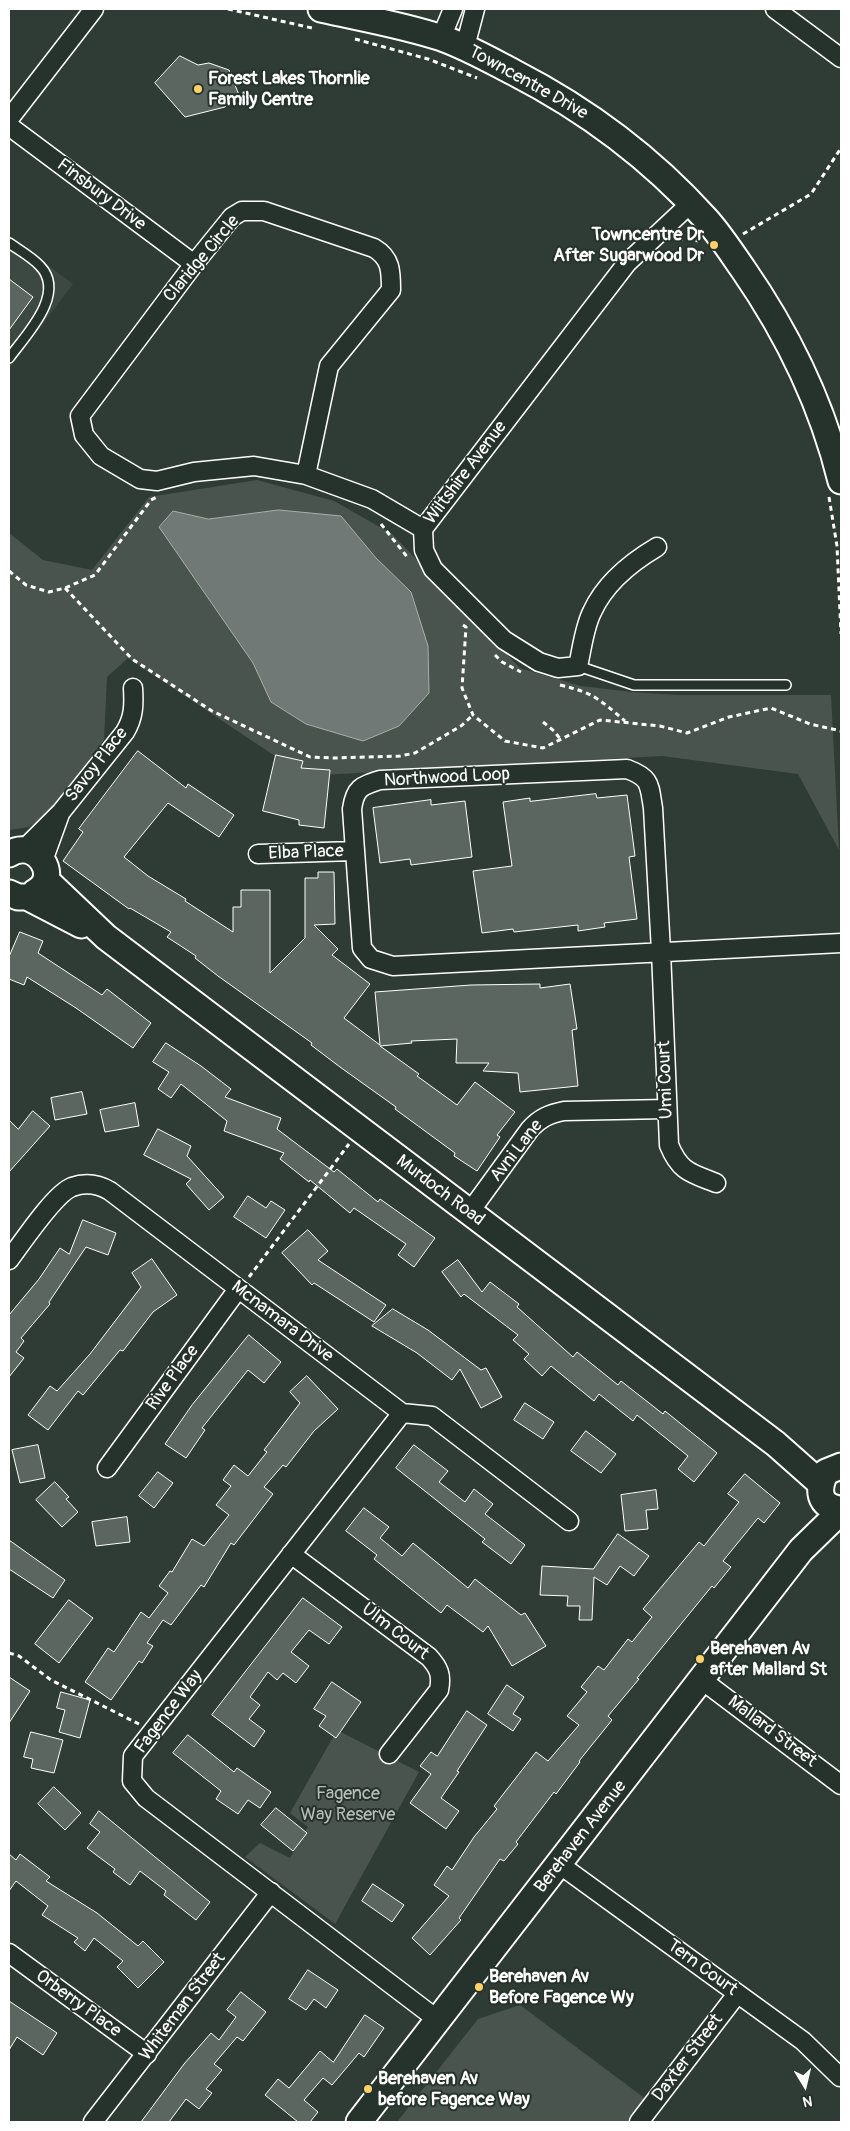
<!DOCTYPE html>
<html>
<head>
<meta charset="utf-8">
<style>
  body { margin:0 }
  #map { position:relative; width:850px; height:2131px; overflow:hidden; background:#2f3b35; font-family:Pangolin,sans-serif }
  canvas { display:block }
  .frame { position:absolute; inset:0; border:10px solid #fff; pointer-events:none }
  .north { position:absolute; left:780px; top:2061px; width:50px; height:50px; -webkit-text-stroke:4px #26332d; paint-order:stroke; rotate:171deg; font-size:14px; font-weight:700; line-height:20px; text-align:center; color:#fff }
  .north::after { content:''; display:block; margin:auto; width:18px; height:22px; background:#fff; clip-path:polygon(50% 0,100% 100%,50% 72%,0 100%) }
</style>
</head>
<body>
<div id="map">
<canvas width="850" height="2131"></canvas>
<div class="frame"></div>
<div class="north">N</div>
</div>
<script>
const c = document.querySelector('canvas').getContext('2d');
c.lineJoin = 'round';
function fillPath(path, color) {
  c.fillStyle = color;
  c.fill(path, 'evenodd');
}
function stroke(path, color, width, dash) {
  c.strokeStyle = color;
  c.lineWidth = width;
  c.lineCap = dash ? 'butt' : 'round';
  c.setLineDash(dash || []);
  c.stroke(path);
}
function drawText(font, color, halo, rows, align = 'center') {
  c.font = font + ' Pangolin,sans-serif';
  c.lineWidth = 4;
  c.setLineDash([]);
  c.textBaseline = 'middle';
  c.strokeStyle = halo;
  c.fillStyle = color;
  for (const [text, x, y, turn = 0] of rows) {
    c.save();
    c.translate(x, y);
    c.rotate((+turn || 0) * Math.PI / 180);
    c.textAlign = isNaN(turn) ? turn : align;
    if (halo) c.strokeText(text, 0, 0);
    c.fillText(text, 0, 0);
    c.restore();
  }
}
fillPath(new Path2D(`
  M9 236 73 284 9 369Z`), '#3c4842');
fillPath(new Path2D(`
  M257 480 334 501 392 534 520 668 581 686 632 692 677 695H831L839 850 798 774 662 756 305 776 128 658 107 677 104 740 49 812 29 827 9 830V533L43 560 92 570 149 497Z
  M337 1730 419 1772 335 1924 245 1857 260 1843 290 1858 308 1827 290 1813Z
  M520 2005 647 2100 630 2122H397L478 2019Z`), '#4a544f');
const water = new Path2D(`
  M279 510 341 516 376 558 411 592 428 646 429 693 399 726 363 741 306 724 271 702 253 663 159 527 173 511 208 519Z`);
fillPath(water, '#707975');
stroke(water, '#a9afac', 1);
const building = new Path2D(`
  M180 56 198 65 209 63 229 70 239 95 229 98 225 107 185 117 155 83Z
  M9 279 33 297 9 330Z
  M138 751 186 788 188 784 234 815 219 837 168 803 124 857 148 876 186 899 185 901 233 932V907H241V890H270V973L305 938V878H318V872H334L335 924 314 925 338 949 332 955 370 984 344 1018 380 1045 375 992 471 985 540 984V988L570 984 577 1029 572 1030 578 1086 520 1092 518 1073 483 1071 489 1063H456L457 1039 411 1041 412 1043 380 1046 419 1074 417 1076 457 1105 475 1082 515 1112 497 1135 500 1137 477 1171 454 1156 455 1153 395 1109 396 1107 340 1067 311 1045 312 1043 218 976 195 958 196 956 167 937 171 932 130 908 129 909 63 861 83 832 79 829Z
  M276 755 303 761 301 768 330 770 324 828 299 825V820L263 811Z
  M596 794 597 798 627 795 635 856 629 857 637 919 604 923 605 927 578 931V925L514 932 513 929 482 933 473 871 512 866 503 802 530 798V801Z
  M431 800V805L465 801 472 857 411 865 410 859 380 863 373 808Z
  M20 932 43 941 38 953 102 995 107 989 151 1023 133 1048 76 1008 27 977 24 985 9 979V957Z
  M166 1043 201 1066 231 1089 225 1097 281 1118 277 1129 334 1172 337 1169 378 1202 380 1199 435 1238 414 1267 398 1255 406 1244 354 1208 350 1213 310 1180 309 1182 280 1159 284 1153 224 1131 227 1121 181 1084 171 1098 158 1089 169 1072 153 1062Z
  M82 1092 87 1114 55 1120 51 1098Z
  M135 1103 139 1126 105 1132 100 1110Z
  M33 1111 50 1126 9 1172V1120L18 1129Z
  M158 1129 191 1146 187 1156 224 1197 209 1210 186 1184 191 1179 144 1155Z
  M248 1196 266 1208 271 1201 285 1210 266 1238 234 1217Z
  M83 1220 116 1233 108 1255 86 1247 49 1302 50 1304 21 1338 24 1341 16 1352 24 1358 9 1377V1315L39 1279 60 1248 69 1254Z
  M308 1230 328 1251 318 1260 386 1305 374 1322 314 1283 312 1285 282 1253Z
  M152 1259 177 1295 153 1312 123 1351 120 1350 83 1395 78 1391 48 1430 28 1415 50 1386 57 1391 90 1354 141 1287 132 1273Z
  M458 1260 482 1292 490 1282 519 1304 517 1307 573 1357 577 1352 618 1385 621 1381 663 1414 665 1411 717 1453 694 1482 678 1469 688 1456 637 1415 633 1421 599 1394 594 1401 551 1366 542 1376 524 1359 529 1354 513 1340 518 1335 464 1294 461 1297 442 1272Z
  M393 1309 428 1330 481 1370 486 1368 502 1397 481 1408 460 1369 452 1380 417 1353 372 1326Z
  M249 1335 281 1362 264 1383 248 1370 202 1428 205 1430 186 1458 165 1444 192 1405Z
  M307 1376 338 1409 314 1431 286 1467 283 1465 264 1487 273 1494 234 1545 231 1543 204 1587 201 1585 171 1625 163 1620 147 1643 153 1646 142 1663 139 1661 111 1700 85 1682 108 1648 114 1652 141 1612 149 1618 168 1593 159 1586 170 1571 172 1572 192 1539 204 1546 229 1515 216 1505 231 1486 223 1480 234 1465 248 1476 267 1452 264 1450 300 1403 290 1392Z
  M525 1403 554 1422 543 1439 514 1420Z
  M586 1431 616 1454 601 1473 571 1451Z
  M38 1445 45 1478 20 1483 12 1450Z
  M414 1445 448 1471 439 1482 465 1502 474 1489 493 1504 485 1514 525 1545 511 1564 482 1542 485 1539 396 1468Z
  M158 1472 173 1483 154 1508 139 1496Z
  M745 1474 780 1503 764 1523 758 1518 723 1561 731 1567 714 1588 712 1586 637 1678 639 1679 608 1716 612 1720 579 1761 580 1762 556 1794 554 1792 516 1842 518 1844 504 1861 500 1859 459 1918 461 1920 430 1955 412 1938 449 1896 434 1885 447 1866 452 1870 474 1837 497 1809 494 1806 536 1752 548 1761 579 1725 567 1716 587 1692 581 1687 598 1666 604 1670 628 1639 632 1642 652 1617 643 1609 699 1542 704 1546 739 1502 728 1494Z
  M55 1482 69 1497 66 1499 78 1512 62 1527 36 1500Z
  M656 1490 658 1509 646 1510 648 1529 625 1531 621 1495Z
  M364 1508 389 1527 380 1538 402 1556 413 1543 468 1588 475 1579 521 1615 525 1613 546 1646 512 1666 488 1626 483 1632 447 1605 441 1613 374 1559 377 1555 346 1531Z
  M127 1517 130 1542 96 1546 92 1522Z
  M618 1534 649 1556 634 1576 620 1566 607 1585 594 1577 592 1620H579L580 1606H567L568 1596 540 1595 542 1566 593 1569Z
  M9 1540 65 1580 53 1598 9 1569Z
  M303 1598 342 1627 329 1644 309 1630 291 1652 309 1666 296 1683 283 1673 277 1680 268 1672 250 1697 260 1705 249 1719 265 1731 254 1747 212 1715Z
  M69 1600 93 1618 59 1663 35 1644Z
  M9 1677 30 1691 9 1723Z
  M332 1682 361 1702 336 1738 319 1726 326 1716 314 1709Z
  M507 1685 524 1697 513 1714 521 1719 513 1731 488 1714Z
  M61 1692 90 1700 80 1738 59 1732 65 1710 57 1708Z
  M467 1711 487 1725 457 1771 459 1772 441 1798 459 1811 446 1829 410 1803 431 1774 420 1766 431 1752 437 1756Z
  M31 1732 63 1740 54 1773 31 1768 33 1759 24 1757Z
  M188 1735 234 1772 237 1768 271 1792 260 1808 248 1800 238 1814 216 1799 221 1791 173 1753Z
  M54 1787 81 1813 65 1830 38 1804Z
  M276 1808 307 1833 293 1851 261 1825Z
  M99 1811 210 1902 196 1920 164 1895 166 1891 140 1871 130 1885 113 1872 115 1869 87 1848 100 1832 90 1824Z
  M9 1854 16 1860 20 1854 50 1877 46 1881 97 1913 138 1946 143 1941 164 1962 138 1988 117 1967 123 1961 94 1938 85 1951 74 1942 78 1938 42 1915 48 1906 16 1881 9 1891Z
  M373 1884 404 1905 392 1922 362 1901Z
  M308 1970 338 1990 326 2008 314 1999 306 2010 289 1999Z
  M241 1992 266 2012 243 2041 237 2037 214 2064 222 2070 206 2089 212 2093 199 2109 186 2099 169 2122H141L184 2064 211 2033 219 2040 236 2017 227 2010Z
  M9 2001 57 2033 43 2055 17 2037 9 2050Z
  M365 2015 384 2028 364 2057 359 2053 332 2085 323 2078 304 2100 318 2112 310 2122H298L265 2095 278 2079 289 2088 320 2051 333 2062Z`);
fillPath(building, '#5b6661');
stroke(building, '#fff', 1);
const lane = new Path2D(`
  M9 243C19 250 32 257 40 266 67 294 25 336 9 358
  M578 666 634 685H786`);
const street = new Path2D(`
  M775 9 841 58
  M441 38 453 9
  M465 47 475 9
  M9 119 94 9
  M9 126 194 264
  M306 475 329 366 391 290C391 271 391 258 374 248L264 211H242L232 217 194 264 80 416 84 435 101 456 140 479 157 481 194 472 254 466 306 475 372 499 423 529
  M657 547C630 563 605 583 592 612 584 628 582 649 578 666L558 668 539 662 504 640 433 569 424 550 423 529 627 263 691 203
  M23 850 61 812 125 732C134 717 134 705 133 688
  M258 854 354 851
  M43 861 60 814
  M716 1183C691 1173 680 1172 669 1145L661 951 653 808C649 784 651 778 627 769L380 780C361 786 355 788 352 809L362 948 371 959 393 966 841 943
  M469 1213 530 1129C540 1118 549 1114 564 1111L667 1109
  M9 1260C22 1243 54 1194 72 1187 86 1182 98 1184 110 1191L402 1413 432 1416 569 1521
  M402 1413 133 1756 132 1781 146 1798 438 2020
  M107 1468 238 1289
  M291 1554 429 1657C439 1668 442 1675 439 1690L389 1754
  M702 1680 841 1785
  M559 1864 803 2041 840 2077
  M9 1953 147 2054
  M93 2122 271 1892
  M639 2122 737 1994`);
const secondary = new Path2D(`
  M321 9C361 18 403 25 442 38 467 47 490 60 513 72 585 109 651 158 705 218 719 233 731 252 743 269 788 334 822 404 841 481
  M9 854C37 837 62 878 35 892
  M46 880 106 937 776 1444 820 1483
  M9 893 18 897H27L81 925
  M841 1466 826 1472C817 1489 818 1507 841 1509
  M359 2122 801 1550 841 1511`);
stroke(lane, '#fff', 12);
stroke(street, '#fff', 21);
stroke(secondary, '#fff', 29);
stroke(new Path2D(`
  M228 9 312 28
  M355 39 428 59 477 78
  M743 234 811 194 841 148
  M678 239H692L698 241
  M829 497 837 546 841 634
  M381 524 408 558
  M9 571 26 585 49 592 65 588 95 575 151 500 157 497
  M65 588 132 659 212 711 310 757 334 758 400 756 415 753 461 726 473 715
  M463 625 466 627 462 688 473 715 505 741 543 748 600 720 660 726 687 733 729 717 771 708 810 724 841 731
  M495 655 502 662 521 672
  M560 685C594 693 599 699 625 721
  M543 722 554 731 561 740
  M249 1277 349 1144
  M9 1653 19 1656 51 1680 139 1724`), '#fff', 3, [5, 4]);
stroke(lane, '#26332d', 9);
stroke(street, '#26332d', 18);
stroke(secondary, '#26332d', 25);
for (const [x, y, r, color] of [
  [198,89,5,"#ffd166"],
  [714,245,5,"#ffd166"],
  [700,1659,5,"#ffd166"],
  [479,1987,5,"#ffd166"],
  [368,2089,5,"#ffd166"]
]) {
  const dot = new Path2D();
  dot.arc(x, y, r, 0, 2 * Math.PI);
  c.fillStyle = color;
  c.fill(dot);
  stroke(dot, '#26332d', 2);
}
drawText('bold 18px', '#fff', '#26332d', [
  ["Forest Lakes Thornlie",208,79],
  ["Family Centre",208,100],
  ["Towncentre Dr",704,235,"right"],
  ["After Sugarwood Dr",704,256,"right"],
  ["Berehaven Av",710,1649],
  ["after Mallard St",710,1670],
  ["Berehaven Av",489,1977],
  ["Before Fagence Wy",489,1998],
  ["Berehaven Av",378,2079],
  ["before Fagence Way",378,2100]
], 'left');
drawText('18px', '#fff', '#26332d', [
  ["Towncentre Drive",528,83,29],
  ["Finsbury Drive",101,195,37],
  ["Claridge Circle",202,259,-50],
  ["Wiltshire Avenue",466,473,-53],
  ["Savoy Place",97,765,-52],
  ["Northwood Loop",447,778,-3],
  ["Elba Place",306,853,-2],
  ["Umi Court",666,1080,-92],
  ["Avni Lane",517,1151,-52],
  ["Murdoch Road",440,1191,37],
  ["Mcnamara Drive",282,1322,37],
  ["Rive Place",173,1378,-54],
  ["Ulm Court",395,1632,38],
  ["Fagence Way",169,1712,-53],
  ["Mallard Street",772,1732,37],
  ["Berehaven Avenue",581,1837,-52],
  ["Tern Court",702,1968,36],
  ["Orberry Place",78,2004,36],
  ["Whiteman Street",183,2007,-53],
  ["Daxter Street",688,2058,-53]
]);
drawText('18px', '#b7bbb9', '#26332d', [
  ["Fagence",348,1794],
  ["Way Reserve",348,1815]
]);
</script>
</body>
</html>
